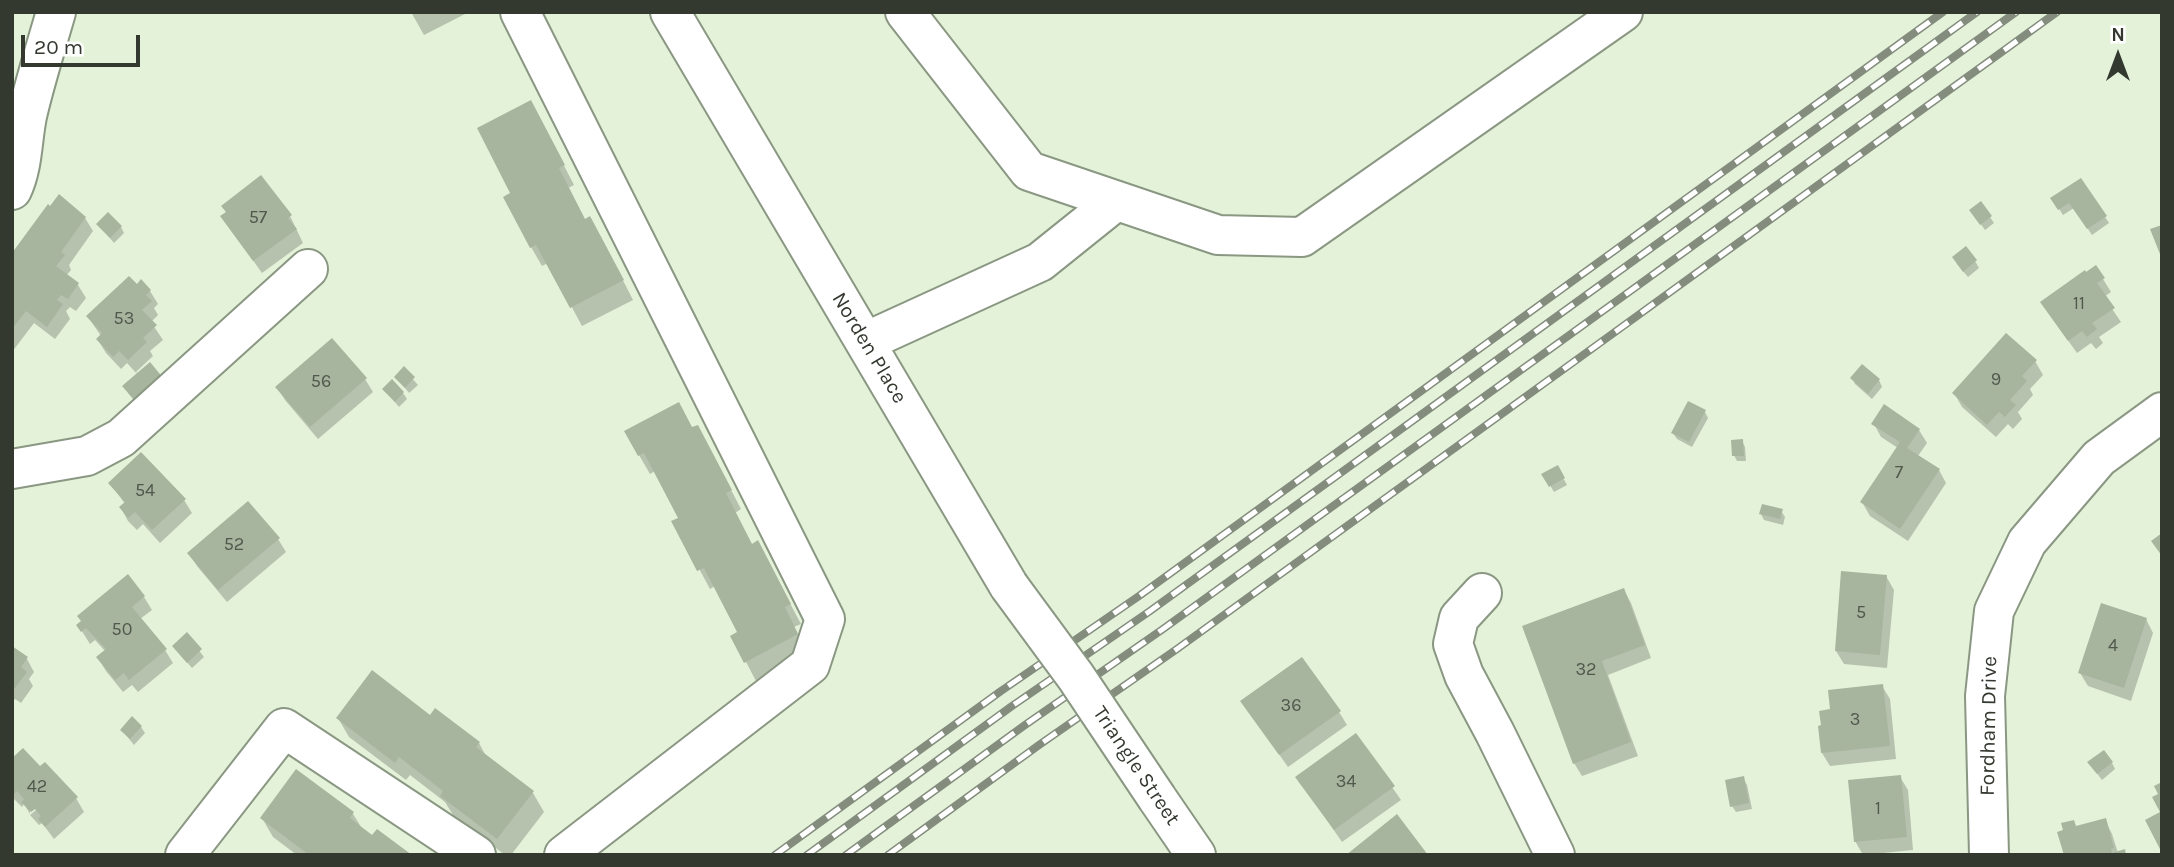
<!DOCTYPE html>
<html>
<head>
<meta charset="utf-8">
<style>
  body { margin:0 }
  #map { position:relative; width:2174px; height:867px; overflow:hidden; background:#e4f2da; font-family:Karla,sans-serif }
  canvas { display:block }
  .frame { position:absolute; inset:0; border:14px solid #343930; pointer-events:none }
  .north { position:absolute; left:2083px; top:21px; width:70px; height:70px; -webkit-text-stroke:5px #fff; paint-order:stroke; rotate:0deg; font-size:19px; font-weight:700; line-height:28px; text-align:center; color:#343930 }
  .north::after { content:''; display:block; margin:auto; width:24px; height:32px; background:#343930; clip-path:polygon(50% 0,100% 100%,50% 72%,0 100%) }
  .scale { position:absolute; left:21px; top:35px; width:119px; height:32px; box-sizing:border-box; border:4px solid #343930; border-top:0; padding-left:9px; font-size:21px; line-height:24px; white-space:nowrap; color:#343930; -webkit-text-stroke:5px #fff; paint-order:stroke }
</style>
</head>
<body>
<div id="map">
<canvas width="2174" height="867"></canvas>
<div class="frame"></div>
<div class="north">N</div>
<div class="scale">20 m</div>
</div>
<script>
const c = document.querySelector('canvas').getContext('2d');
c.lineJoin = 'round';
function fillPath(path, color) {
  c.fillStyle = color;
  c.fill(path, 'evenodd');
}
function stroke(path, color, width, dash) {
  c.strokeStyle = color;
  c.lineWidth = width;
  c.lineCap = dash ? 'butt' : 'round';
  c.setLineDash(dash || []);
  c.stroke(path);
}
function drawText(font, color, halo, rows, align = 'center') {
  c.font = font + ' Karla,sans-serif';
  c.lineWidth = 5;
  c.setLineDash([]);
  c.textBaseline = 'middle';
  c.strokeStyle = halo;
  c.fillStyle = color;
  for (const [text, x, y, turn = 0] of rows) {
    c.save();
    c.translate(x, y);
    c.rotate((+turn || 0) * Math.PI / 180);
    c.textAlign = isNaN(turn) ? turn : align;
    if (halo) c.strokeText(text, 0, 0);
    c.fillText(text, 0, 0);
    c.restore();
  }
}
fillPath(new Path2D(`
  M411 12H469L424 35Z
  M541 121 574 185 568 188 585 221 601 237 633 300 582 326 548 263 542 266 531 247 513 194Z
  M2081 180 2109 223 2092 235 2074 208 2063 215 2052 198Z
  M1981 204 1994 223 1985 230 1975 216Z
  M290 216 303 243 262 273 222 217Z
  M85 218 93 231 69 265 71 270 66 276 78 285 86 298 76 311 70 307 66 311 70 319 55 339 34 323 12 352V254Z
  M98 224 121 227 124 233 114 243Z
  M1975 261 1979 268 1968 277 1957 264Z
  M2084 272 2103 279 2111 292 2104 297 2121 322 2099 337 2103 343 2096 349 2091 343 2077 353 2050 315Z
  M136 286 150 291 158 304 154 308 158 315 151 322 163 340 150 351 153 356 136 372 138 374 140 407 128 393 138 375 127 363 121 369 106 353 98 340 101 336 88 317Z
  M2035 361 2043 375 2030 389 2033 395 2018 412 2022 419 2013 429 2008 424 1996 437 1962 407 1954 393Z
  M404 369 418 385 409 393 396 377Z
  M1852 378 1879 380 1882 387 1872 399 1855 384Z
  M365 379 373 392 318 439 285 400 277 387Z
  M384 389 403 393 407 399 399 407Z
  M1705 412 1708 418 1692 447 1677 439 1673 433Z
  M1874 424 1919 430 1927 443 1918 456 1939 470 1946 483 1908 541 1870 516 1862 502 1898 448 1881 437Z
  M692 429 708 446 741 509 735 513 752 546 768 562 801 624 794 627 808 653 756 681 746 662 739 633 715 586 710 589 674 522 680 519 655 471 650 474 639 455Z
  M1742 441 1745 447 1746 461H1737L1734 455Z
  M1557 467 1567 485 1554 492 1544 475Z
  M110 483 184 500 192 513 160 543 143 524 137 530 128 521 121 508 125 504Z
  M1781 511 1785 517 1783 525 1764 520 1761 514Z
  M278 539 286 552 227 602 197 566 189 553Z
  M1886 576 1894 590 1887 668 1844 664 1836 651Z
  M1624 590 1631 603 1651 658 1608 675 1638 756 1582 776 1574 763 1524 627Z
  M144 597 152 610 140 619 165 650 173 663 138 692 132 685 123 692 106 671 98 658 105 651 95 640 90 644 78 625Z
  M2146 619 2153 633 2131 701 2088 686 2080 673Z
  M187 635 204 657 192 668 178 652Z
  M12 648 27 659 34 672 29 679 33 686 21 703 15 699 12 703Z
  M1882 686 1890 699 1896 759 1830 766 1822 753 1832 711Z
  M1242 702 1339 712 1347 725 1288 767Z
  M430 717 479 743 487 758 533 793 544 812 511 855H505L453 815 445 802 410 775 406 780 349 737 338 718Z
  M141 727 145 733 134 745 122 730Z
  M1356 735 1401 800 1342 842 1297 777Z
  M12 760 39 769 76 798 84 812 54 839 42 823 39 825 30 815 42 805 30 811V814L24 804 22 807 12 797Z
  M2112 763 2115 769 2102 780 2093 768Z
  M296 772 353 814 363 830 409 855H297L273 837 262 818Z
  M1900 777 1908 790 1913 850 1863 855 1855 841Z
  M1743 778 1747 785 1752 809 1736 812 1732 806Z
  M2105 820 2112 834 2118 853 2124 851 2126 855H2066L2077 828Z`), '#0003');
fillPath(new Path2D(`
  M531 100 565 165 559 168 585 219 590 216 624 280 570 308 536 245 530 248 503 197 510 193 477 128Z
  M261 175 292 215 288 218 297 229 253 261 220 216 226 212 221 206Z
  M2081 178 2107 216 2087 229 2069 203 2058 210 2050 198Z
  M59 194 86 217 61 252 65 255 56 266 79 283 68 299 61 295 57 300 63 304 47 327 26 311 12 329V253L48 204 50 206Z
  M1981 201 1992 216 1980 225 1969 210Z
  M108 212 122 226 110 238 96 224Z
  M2162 225V259L2150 229Z
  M1966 246 1977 260 1963 272 1952 257Z
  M2096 265 2105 278 2097 283 2115 308 2092 323 2097 329 2087 337 2082 331 2068 341 2040 302 2085 270 2086 272Z
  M129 276 137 284 141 279 151 290 146 295 152 301 142 310 157 325 143 338 147 342 128 360 119 351 113 357 96 339 102 333 86 316Z
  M2006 333 2037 360 2022 376 2027 381 2010 400 2016 405 2005 417 1999 412 1987 425 1952 393Z
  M332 338 367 378 310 427 275 387Z
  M150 362 164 379 136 402 122 386Z
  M1862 364 1880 379 1868 394 1850 378Z
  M404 366 415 377 405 388 394 377Z
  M392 379 404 392 395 402 382 389Z
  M1688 401 1706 410 1689 442 1671 433Z
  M679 402 692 427 698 425 732 490 726 493 752 544 758 540 791 604 785 607 798 634 744 663 730 636 737 632 704 568 697 571 671 521 678 518 644 453 638 456 624 431Z
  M1884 404 1920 429 1907 448 1940 469 1900 529 1860 502 1900 442 1871 424Z
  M1743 439 1744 456H1732L1731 440Z
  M141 452 186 499 152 530 135 512 128 518 119 507 125 502 108 483Z
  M1558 465 1565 478 1549 487 1541 474Z
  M248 501 280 538 218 590 187 553Z
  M1762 504 1783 509 1780 519 1759 514Z
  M2162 533V556L2151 541Z
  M1841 571 1887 575 1880 655 1835 651Z
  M128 574 145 596 132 607 167 649 129 680 124 673 115 680 96 657 106 649 86 628 81 632 76 625 81 621 77 616Z
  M1624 588 1645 645 1602 661 1631 742 1573 764 1522 626Z
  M2101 603 2147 618 2124 688 2078 673Z
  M187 632 202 649 187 663 172 646Z
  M12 646 28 657 21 667 27 672 12 692Z
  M1302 657 1341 711 1279 755 1240 701Z
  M372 670 430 715 435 708 480 742 476 747 534 791 497 839 440 796 443 791 399 757 395 763 336 718Z
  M1883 684 1890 746 1821 753 1818 726 1821 725 1819 711 1830 709 1828 690Z
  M132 716 142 726 130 739 120 730Z
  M1356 733 1395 786 1334 830 1295 777Z
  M23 748 40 766 45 762 78 797 45 827 38 819 41 816 35 809 31 812 21 802 24 799 17 791 12 796V758Z
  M2104 750 2113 762 2097 774 2087 762Z
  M296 769 354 812 350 818 372 835 377 829 412 855H309L260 818Z
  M1901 775 1907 837 1854 842 1848 780Z
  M1744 776 1749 803 1730 807 1725 780Z
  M2162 782V853L2145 820 2160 812 2152 797 2158 794 2154 786Z
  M1397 814 1428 855H1346Z
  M2106 818 2114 848 2111 849 2112 853 2125 849 2126 855H2064L2057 832 2063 830 2061 823 2074 820 2076 826Z`), '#a7b49e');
const minor = new Path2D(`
  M520 12 825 619 810 665 564 855
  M670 12 1009 586
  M905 12 1029 171 1218 235 1302 237 1623 12
  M12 190C23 167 22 141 27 116 35 81 46 47 56 12
  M865 342 1040 262 1116 201
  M12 469 87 456 121 438 308 269
  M1482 593 1459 618 1453 644 1464 675 1495 733 1555 855
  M1157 798 1196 855
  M185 855 284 728 476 855
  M1989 855 1985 696 1994 611 2027 542 2099 458 2162 412`);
stroke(minor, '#8a9782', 42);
stroke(minor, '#fff', 38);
const rail = new Path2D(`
  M775 855 1001 691 1139 596 1943 12
  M807 855 1012 706 1150 611 1977 12
  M846 855 1025 725 1163 629 2016 12
  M888 855 1039 745 1177 649 2057 12`);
stroke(rail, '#838c7d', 8);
stroke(rail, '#fff', 5, [16]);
const minorBridge = new Path2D(`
  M1009 586 1076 677 1157 798`);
stroke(minorBridge, '#8a9782', 42, []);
stroke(minorBridge, '#fff', 38);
drawText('18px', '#51584c', null, [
  ["57",258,218],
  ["11",2079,304],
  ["53",124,319],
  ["9",1996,380],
  ["56",321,382],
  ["7",1899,473],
  ["54",145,491],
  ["52",234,545],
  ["5",1861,613],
  ["50",122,630],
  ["4",2113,646],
  ["32",1586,670],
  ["36",1291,706],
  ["3",1855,720],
  ["34",1346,782],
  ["42",37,787],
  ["1",1878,809]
]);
drawText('21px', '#343930', '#fff', [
  ["Norden Place",869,348,59],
  ["Fordham Drive",1989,726,-89],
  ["Triangle Street",1136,766,56]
]);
</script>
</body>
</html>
